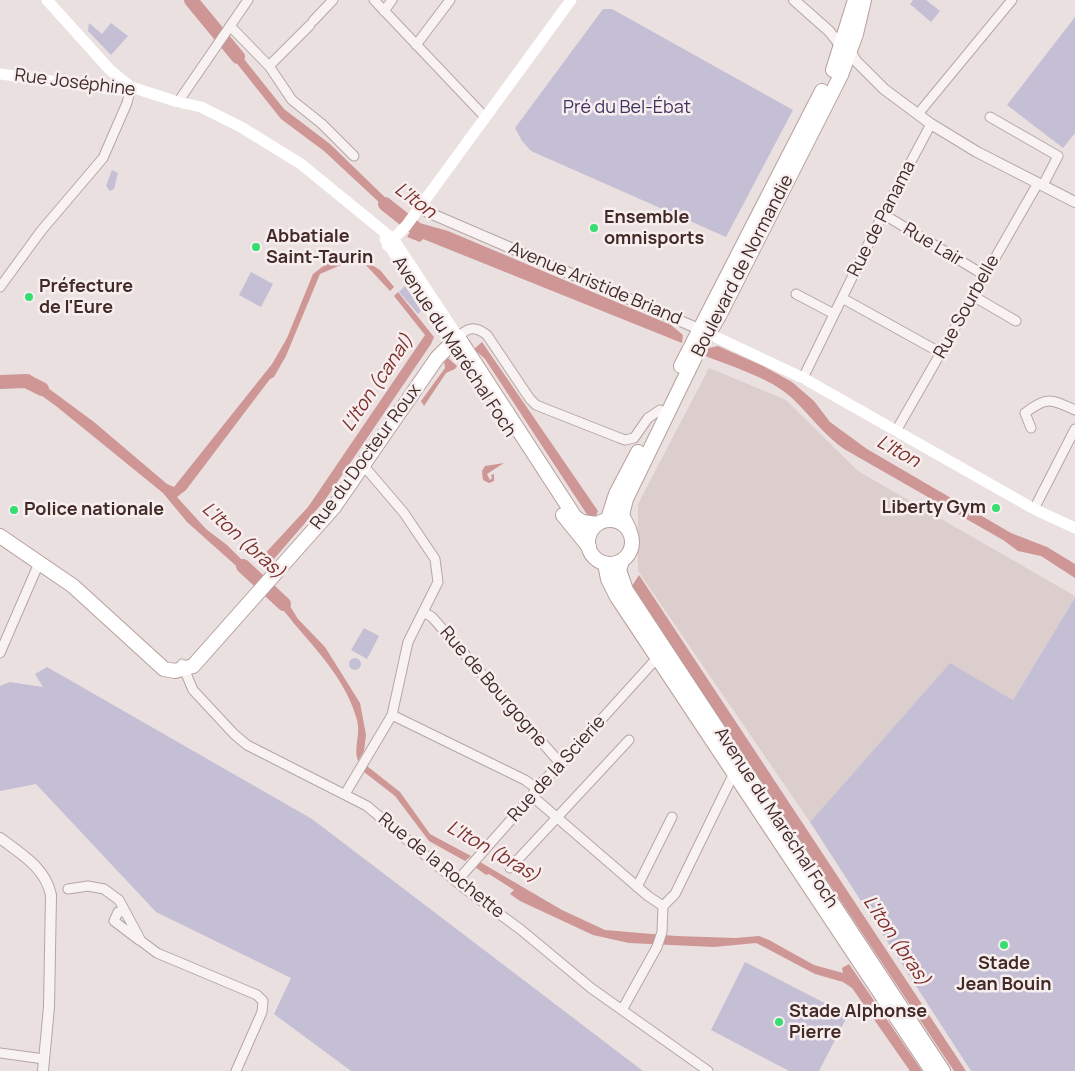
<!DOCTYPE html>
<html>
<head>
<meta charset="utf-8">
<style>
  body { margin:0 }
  canvas { display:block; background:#eae0df }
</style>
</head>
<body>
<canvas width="1075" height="1071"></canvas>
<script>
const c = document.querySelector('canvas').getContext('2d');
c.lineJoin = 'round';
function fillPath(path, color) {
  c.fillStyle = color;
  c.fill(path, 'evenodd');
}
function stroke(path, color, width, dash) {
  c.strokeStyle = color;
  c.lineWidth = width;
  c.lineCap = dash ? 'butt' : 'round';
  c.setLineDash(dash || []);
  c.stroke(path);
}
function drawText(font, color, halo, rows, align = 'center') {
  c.font = font + ' Manrope,sans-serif';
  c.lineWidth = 5;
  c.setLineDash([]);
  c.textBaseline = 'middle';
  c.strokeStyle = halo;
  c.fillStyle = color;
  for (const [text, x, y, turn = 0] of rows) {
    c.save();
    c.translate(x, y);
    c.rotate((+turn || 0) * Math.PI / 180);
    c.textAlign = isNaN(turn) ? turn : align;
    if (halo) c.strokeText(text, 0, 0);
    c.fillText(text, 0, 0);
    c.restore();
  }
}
fillPath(new Path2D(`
  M709 368 786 400 858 471 1075 596 1013 700 950 663 810 822 638 571V504Z`), '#dccecd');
fillPath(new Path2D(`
  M913 0H926L940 11 931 22 910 4Z
  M603 9H612L793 110 726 237 531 151 522 141 515 128Z
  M1075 17V133L1063 148 1007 105Z
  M89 23 102 34 111 23 128 36 111 55 88 31Z
  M112 170 118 173 114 189 110 191 106 186Z
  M251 272 273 284 261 307 239 295Z
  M405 286 421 311 418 314 399 292Z
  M1075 597V1071H971L810 822 950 663 1013 700Z
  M364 628 379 636 367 659 351 650Z
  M349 664a6 6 0 1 1 12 0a6 6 0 1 1-12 0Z
  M47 667 312 819 643 1071H351L274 1014 291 978 156 912 36 784 0 791V686L10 682 43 687 35 674Z
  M745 962 848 1015 819 1071H789L711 1030Z`), '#c4bfd5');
fillPath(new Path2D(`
  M186 0H196L220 30 215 37Z
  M228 39 284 109 330 144 394 206 401 214 397 219 324 151 281 119 223 46Z
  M416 222 448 231 671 325 683 335 682 343 423 239 420 242 407 237Z
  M351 255 371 260 372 265 380 270 394 287 390 291 364 263 349 262Z
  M345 257 343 264 320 274 286 356 274 377 270 379 186 490 177 497 206 529 227 545 258 576 253 581 187 522 163 493 56 406 35 391 24 387 29 374 94 422 167 484 174 487 272 364 287 338 313 274 326 264Z
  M398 292 434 337 431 344 325 500 267 567 259 560 308 507 425 335 394 296Z
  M482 342 598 511 596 516H588L485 359 474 349Z
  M718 346 763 366 792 382 814 401 830 422 867 449 1011 533 1047 547 1075 564V578L1041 556 1018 551 1003 540 844 449C824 435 810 415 792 398 769 377 732 367 703 355L709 348Z
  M448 358 457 366 455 369 446 373 424 406 421 401 445 368 444 361Z
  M504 463 487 474 490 480 492 478 491 475 494 474V481L489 483 483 480 482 471 485 466Z
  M639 575 966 1071H954L638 596 632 586Z
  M275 588 283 595 298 619 325 647 360 703 366 735 364 751 358 761C353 748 361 735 357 720 347 683 321 655 297 627 288 616 280 605 269 596Z
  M367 766 400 792 430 834 471 856 465 861 429 841 395 796 364 772Z
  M480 862 562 910 605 930 676 936 736 938 759 936 769 940 814 965 843 973 842 968 849 964 922 1071H910L852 988 843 982 815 974 764 947 756 943 714 947 629 943 593 935 520 901 510 894 514 890 489 874 486 875 475 867Z`), '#ce9796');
stroke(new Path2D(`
  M191 0 238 57
  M385 204 419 231
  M0 382 26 381 42 389
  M243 566 284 604`), '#ce9796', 14);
const minor = new Path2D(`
  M374 0 485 117
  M384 11 392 0
  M313 21 333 0
  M230 26 269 66 292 100 322 124 354 156
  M416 45 450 0
  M269 66 310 25
  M178 102 248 0
  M918 114 1012 0
  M990 117 1058 156 1043 185
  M883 214 984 275
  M0 287 41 231 103 158 127 103 131 87
  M796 294 834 314
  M973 296 1016 321
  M842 298 941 353
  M458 337C468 327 475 326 487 335L530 399 536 405 617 437 625 440 634 438 648 418 660 410
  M803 378 883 214 931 124
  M1031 428 1025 413C1047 396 1051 399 1075 410
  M896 431 1038 183
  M1034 509 1075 429
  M423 612 432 617 561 764
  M0 653 39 563
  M182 664 193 690 234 734 247 745 367 806 464 888 520 929 591 988 708 1071
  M392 715 525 780 536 788
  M345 794 392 715 408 642 438 582 435 559 404 513 363 465
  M532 796 648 896 663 906 662 932 657 947 622 1010
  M510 868 629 740
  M457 881 532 796 536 788 561 764 657 658
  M637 887 672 817
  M68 889 88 886 104 889 119 900 141 941 157 953 257 995 263 1001 262 1012 236 1071
  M663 906 675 894 734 773
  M125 912H118L114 921 139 940
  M0 1053 44 1059`);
const tertiary = new Path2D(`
  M794 0 829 31 841 46 850 51 856 61 884 89 931 124 977 152 1075 202
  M418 208 699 329
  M0 838C21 854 45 867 51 895L49 1007 43 1071`);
const primary = new Path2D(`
  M833 70 855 0
  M681 366 822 91
  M563 515 589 547
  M608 519 616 494 638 452
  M588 542a22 22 0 1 1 44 0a22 22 0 1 1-44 0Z
  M629 529 622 515 626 499 695 357 720 314 841 75 856 34 864 0
  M0 536 73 586 164 669 175 671 193 666 334 507 437 358 458 337 575 517 582 522 597 524
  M622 561 619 570 626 590 943 1071
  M605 564 608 579 617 597 932 1071`);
stroke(minor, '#b5a6a4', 11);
stroke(tertiary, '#b5a6a4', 12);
stroke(primary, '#b79f9d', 16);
stroke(minor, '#f8f3f2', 9);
stroke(tertiary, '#f8f3f2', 10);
stroke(new Path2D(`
  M47 0 110 70 131 87
  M0 74 118 90 131 87 178 102 201 107 241 127 301 164 394 240 458 337
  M385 239 451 342
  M387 245 406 226 571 0
  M701 330 803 378 1034 509 1075 528`), '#fff', 11);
stroke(primary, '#fff', 14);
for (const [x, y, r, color] of [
  [594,228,5,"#36dd70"],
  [256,247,5,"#36dd70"],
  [29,297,5,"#36dd70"],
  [996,508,5,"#36dd70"],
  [14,510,5,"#36dd70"],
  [1004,945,5,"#36dd70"],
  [779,1022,5,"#36dd70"]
]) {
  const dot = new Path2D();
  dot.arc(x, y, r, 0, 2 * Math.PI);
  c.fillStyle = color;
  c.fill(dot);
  stroke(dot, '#f7efef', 2);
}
drawText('18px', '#432a26', '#f7efef', [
  ["Rue Joséphine",75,83,7],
  ["Rue de Panama",882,219,-63],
  ["Rue Lair",933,245,31],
  ["Boulevard de Normandie",743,266,-63],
  ["Avenue Aristide Briand",595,284,23],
  ["Rue Sourbelle",967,307,-61],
  ["Avenue du Maréchal Foch",454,347,57],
  ["Rue du Docteur Roux",366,457,-54],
  ["Rue de Bourgogne",493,687,49],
  ["Rue de la Scierie",557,769,-48],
  ["Avenue du Maréchal Foch",776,818,57],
  ["Rue de la Rochette",441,866,39]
]);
drawText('18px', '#403260', '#f7efef', [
  ["Pré du Bel-Ébat",627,108]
]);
drawText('bold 18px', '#432a26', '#f7efef', [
  ["Ensemble",604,218],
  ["omnisports",604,239],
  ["Abbatiale",266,237],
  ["Saint-Taurin",266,258],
  ["Préfecture",39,287],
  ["de l'Eure",39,308],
  ["Liberty Gym",986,508,"right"],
  ["Police nationale",24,510],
  ["Stade",1004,964,"center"],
  ["Jean Bouin",1004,985,"center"],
  ["Stade Alphonse",789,1012],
  ["Pierre",789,1033]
], 'left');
drawText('italic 19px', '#7c2f2b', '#f7efef', [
  ["L'Iton",415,201,37],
  ["L'Iton (canal)",378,383,-56],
  ["L'Iton",898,452,29],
  ["L'Iton (bras)",243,541,42],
  ["L'Iton (bras)",493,852,30],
  ["L'Iton (bras)",896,941,56]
]);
</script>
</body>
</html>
